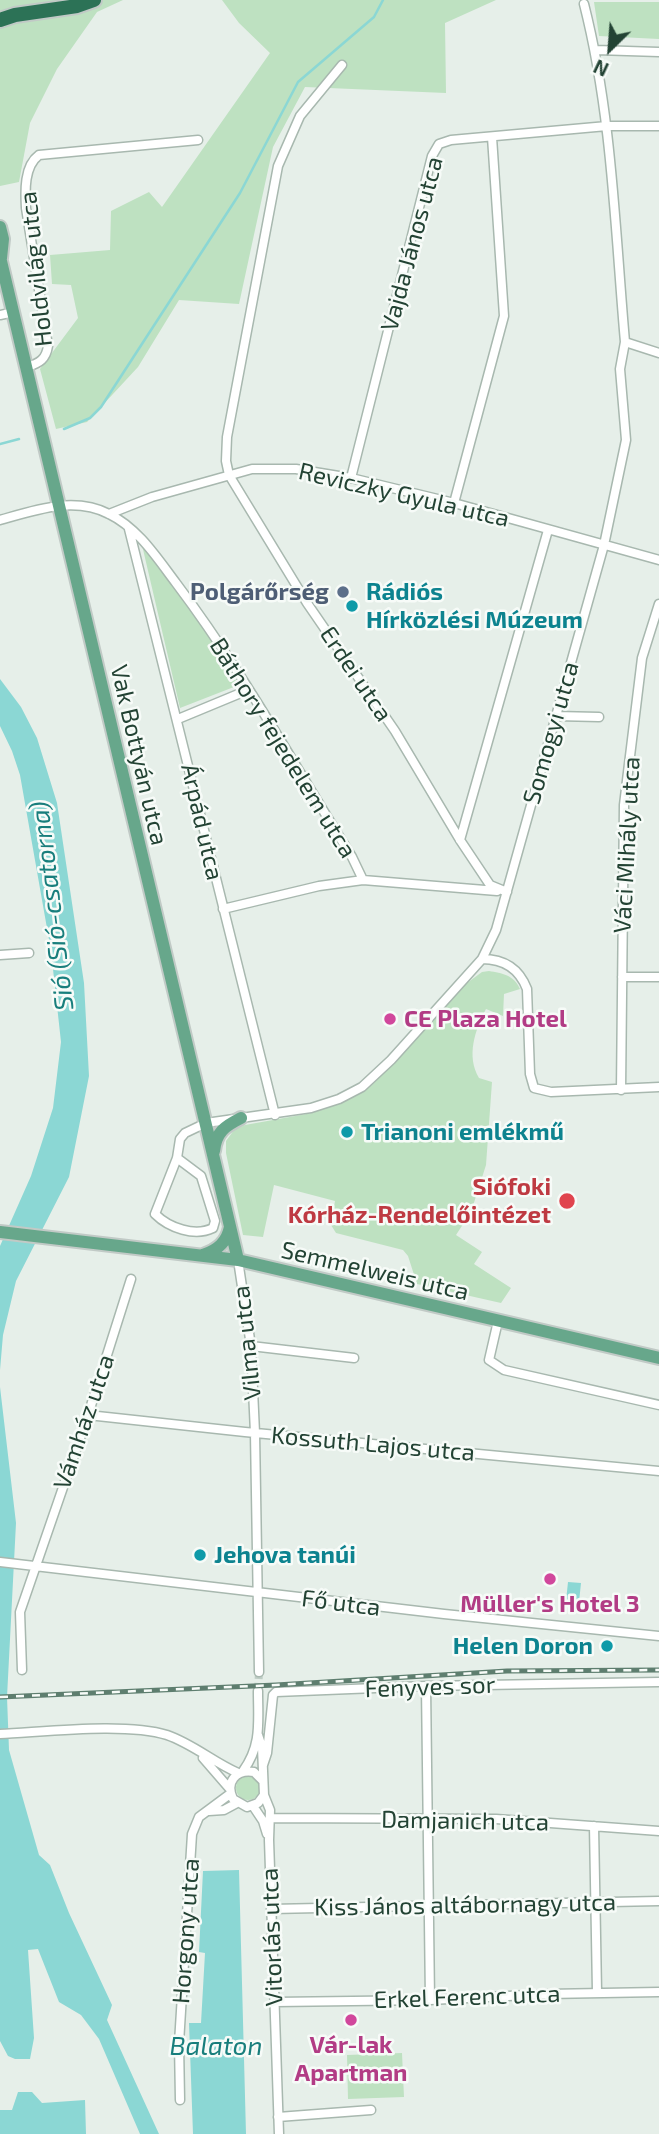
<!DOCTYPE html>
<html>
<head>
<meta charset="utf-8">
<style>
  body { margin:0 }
  #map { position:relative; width:659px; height:2134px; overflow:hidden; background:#e6efe9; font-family:"Exo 2",sans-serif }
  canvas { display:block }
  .north { position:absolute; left:575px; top:14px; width:70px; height:70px; -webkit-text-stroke:5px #f7fbf8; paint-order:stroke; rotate:205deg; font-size:19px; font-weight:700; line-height:28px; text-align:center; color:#234334 }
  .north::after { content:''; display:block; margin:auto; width:24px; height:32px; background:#234334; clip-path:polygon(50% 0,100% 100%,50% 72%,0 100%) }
</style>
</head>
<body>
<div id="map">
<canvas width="659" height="2134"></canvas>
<div class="north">N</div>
</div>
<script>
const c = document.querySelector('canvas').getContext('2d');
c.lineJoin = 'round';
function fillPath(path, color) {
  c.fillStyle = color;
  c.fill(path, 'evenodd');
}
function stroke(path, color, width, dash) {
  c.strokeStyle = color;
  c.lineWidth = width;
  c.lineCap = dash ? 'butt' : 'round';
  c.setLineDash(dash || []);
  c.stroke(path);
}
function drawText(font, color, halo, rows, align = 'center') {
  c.font = font + ' "Exo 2",sans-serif';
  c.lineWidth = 5;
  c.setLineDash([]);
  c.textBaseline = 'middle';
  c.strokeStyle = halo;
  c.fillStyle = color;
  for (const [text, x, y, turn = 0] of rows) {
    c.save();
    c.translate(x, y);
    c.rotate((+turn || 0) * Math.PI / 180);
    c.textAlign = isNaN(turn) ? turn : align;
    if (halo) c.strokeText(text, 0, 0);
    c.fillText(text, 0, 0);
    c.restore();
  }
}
fillPath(new Path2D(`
  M0 0H123L97 12 57 69 30 123 19 182 0 186Z
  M222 0H496L445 23 446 93 305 87 273 147 239 304 179 300 138 367 87 422 56 429 40 369 78 318 71 285 52 284 50 255 110 250 111 211 149 192 162 207 270 53 239 23Z
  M594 2H659V39L599 36Z
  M142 545 197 618 239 685 180 708Z
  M489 971C502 973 514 975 520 989L504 994 503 1016 486 1009C475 1030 466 1056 479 1078L492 1082 486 1165 471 1212 456 1235 482 1252 474 1264 511 1288 501 1303 417 1284 408 1256 403 1250 336 1233 331 1225 335 1201 274 1185 263 1237 243 1235 226 1153V1141L234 1130 245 1125 312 1113 337 1104 372 1085 463 986 482 972Z
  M236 1788a12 12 0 1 1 24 0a12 12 0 1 1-24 0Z
  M402 2053 404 2097 348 2099 347 2055Z`), '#bee1c1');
fillPath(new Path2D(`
  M0 679 21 707 37 738 57 803 84 983 89 1076 69 1177 16 1281 3 1335 0 1370V1246L31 1176 53 1108 61 1042 51 951 20 775 12 751 0 726Z
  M0 1387 16 1523 7 1697 9 1750 39 1855 50 1865 69 1913 112 2005 107 2020 159 2134H140L99 2039 81 2015 59 2002 38 1949 28 1950 34 2038 30 2059H15L8 2056 0 2041Z
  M568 1582 581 1583 579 1602 566 1601Z
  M239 1870 246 2134H193L189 2023H201L205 1953 199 1952 203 1871Z
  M18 2092H32L42 2103 85 2100 86 2134H0V2110H12Z`), '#8bd7d4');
stroke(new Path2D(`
  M64 429 90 418 101 407 240 193 298 82 374 17 383 0
  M0 444 19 439`), '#8bd7d4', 2.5);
stroke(new Path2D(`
  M258 1691 259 1672`), '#bfcdc5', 8, [8, 4]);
const minor = new Path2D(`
  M596 50 659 52
  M342 65 300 116 278 166 227 437 226 461 229 475 307 603 395 731 460 840 490 885 507 892
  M0 315 14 312
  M625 342 659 353
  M27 367C40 363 46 359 48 346L26 208C25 191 24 166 39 155L198 140
  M351 478 432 156 439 144 451 140 607 126H659
  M454 503 504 316 492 137
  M109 514 152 497 252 469H296L351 478 454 503 659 560
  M0 520C35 510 74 496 109 514 138 528 157 558 176 583 241 669 294 765 352 857L363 880
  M129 529 275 1115
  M556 716 599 717
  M178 719 248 690
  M460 840 548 530
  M223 909 319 886 363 880 497 891
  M0 955 29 953
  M482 959C503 959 519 968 527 989L530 1074 534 1088 551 1092 659 1087
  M622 977H659
  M621 1090 624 805 642 658 659 604
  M177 1158 201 1176 215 1221 213 1228C195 1237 169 1228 155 1214L177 1158 180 1139 185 1133 206 1123 311 1108 339 1099 362 1087 391 1060 482 959 496 930 604 545 626 440 620 369 625 342C615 229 612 114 584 4
  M238 1260 251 1346 255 1433 259 1672
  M498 1321 489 1360 504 1370 659 1405
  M251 1346 354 1358
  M88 1415 245 1432 659 1471
  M0 1562 444 1614 659 1636
  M22 1670 20 1612 88 1415 131 1279
  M426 1686 430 2000
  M0 1734C44 1732 126 1722 167 1735 193 1744 213 1762 238 1773
  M258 1735 262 1747 264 1795 270 1810 269 1840 279 2134
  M203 1758 229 1788
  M263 1765 267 1753 273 1695 276 1692 426 1686 659 1682
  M243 1771C262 1745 258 1722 258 1691
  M263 1781 254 1772C236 1769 225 1782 233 1799L247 1807 258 1803 264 1795
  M253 1806 263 1821 267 1834
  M209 1811 224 1810 237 1803
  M270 1818 496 1819 659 1831
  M594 1826 597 1992
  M271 1909 659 1901
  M275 2002 430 2000 547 1994 659 1992
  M180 2100 179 2043 192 1834 199 1817 230 1794
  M278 2117 371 2110`);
const primary = new Path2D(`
  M0 227 3 239 1 258
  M0 257 238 1260
  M214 1151C216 1132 225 1126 241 1118
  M0 1232 238 1260 659 1358
  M203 1255C218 1250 227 1242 230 1227`);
const motorway = new Path2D(`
  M0 20 15 15 77 6 94 0`);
stroke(minor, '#a8b8af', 11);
stroke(primary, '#c1cac6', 16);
stroke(motorway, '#c1cac6', 18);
stroke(minor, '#fff', 8);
stroke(primary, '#67a78b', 12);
stroke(motorway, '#2c7256', 14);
const rail = new Path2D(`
  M0 1697 276 1685 507 1671 659 1670`);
stroke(rail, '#5e7e6f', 5);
stroke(rail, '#f7fbf8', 2.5, [8]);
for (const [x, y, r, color] of [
  [343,592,7,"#5c6f8a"],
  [352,606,7,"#0f9aa8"],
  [390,1019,7,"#d1479c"],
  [347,1132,7,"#0f9aa8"],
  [567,1201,9,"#e0444e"],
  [200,1555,7,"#0f9aa8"],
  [550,1579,7,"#d1479c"],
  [607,1646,7,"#0f9aa8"],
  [351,2020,7,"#d1479c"]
]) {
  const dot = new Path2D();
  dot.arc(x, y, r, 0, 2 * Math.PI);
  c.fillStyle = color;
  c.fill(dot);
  stroke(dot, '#f7fbf8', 2.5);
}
drawText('24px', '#234334', '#f7fbf8', [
  ["Vajda János utca",412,244,-75],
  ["Holdvilág utca",36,269,-96],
  ["Reviczky Gyula utca",404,495,13],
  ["Erdei utca",356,674,56],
  ["Somogyi utca",551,733,-74],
  ["Báthory fejedelem utca",283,748,58],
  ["Vak Bottyán utca",139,755,77],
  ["Árpád utca",202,822,77],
  ["Váci Mihály utca",627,845,-87],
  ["Semmelweis utca",375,1271,13],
  ["Vilma utca",247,1343,-96],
  ["Vámház utca",84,1422,-71],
  ["Kossuth Lajos utca",373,1444,5],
  ["Fő utca",341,1603,7],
  ["Fenyves sor",430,1687,-2],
  ["Damjanich utca",465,1821,1],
  ["Kiss János altábornagy utca",465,1905,-1],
  ["Horgony utca",186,1931,-86],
  ["Vitorlás utca",272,1937,-92],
  ["Erkel Ferenc utca",467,1997,-2]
]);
drawText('bold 24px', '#4e5e75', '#f7fbf8', [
  ["Polgárőrség",329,592]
], 'right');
drawText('bold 24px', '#0d838f', '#f7fbf8', [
  ["Rádiós",366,592],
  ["Hírközlési Múzeum",366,620],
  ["Trianoni emlékmű",361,1132],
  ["Jehova tanúi",214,1555],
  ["Helen Doron",593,1646,"right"]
], 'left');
drawText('bold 24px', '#b23c85', '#f7fbf8', [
  ["CE Plaza Hotel",404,1019,"left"],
  ["Müller's Hotel 3",550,1604],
  ["Vár-lak",351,2045],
  ["Apartman",351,2073]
]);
drawText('bold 24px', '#be3a42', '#f7fbf8', [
  ["Siófoki",551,1187],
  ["Kórház-Rendelőintézet",551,1215]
], 'right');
drawText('italic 26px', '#187e7c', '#f7fbf8', [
  ["Sió (Sió-csatorna)",52,906,-97],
  ["Balaton",216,2046]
]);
</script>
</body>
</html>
